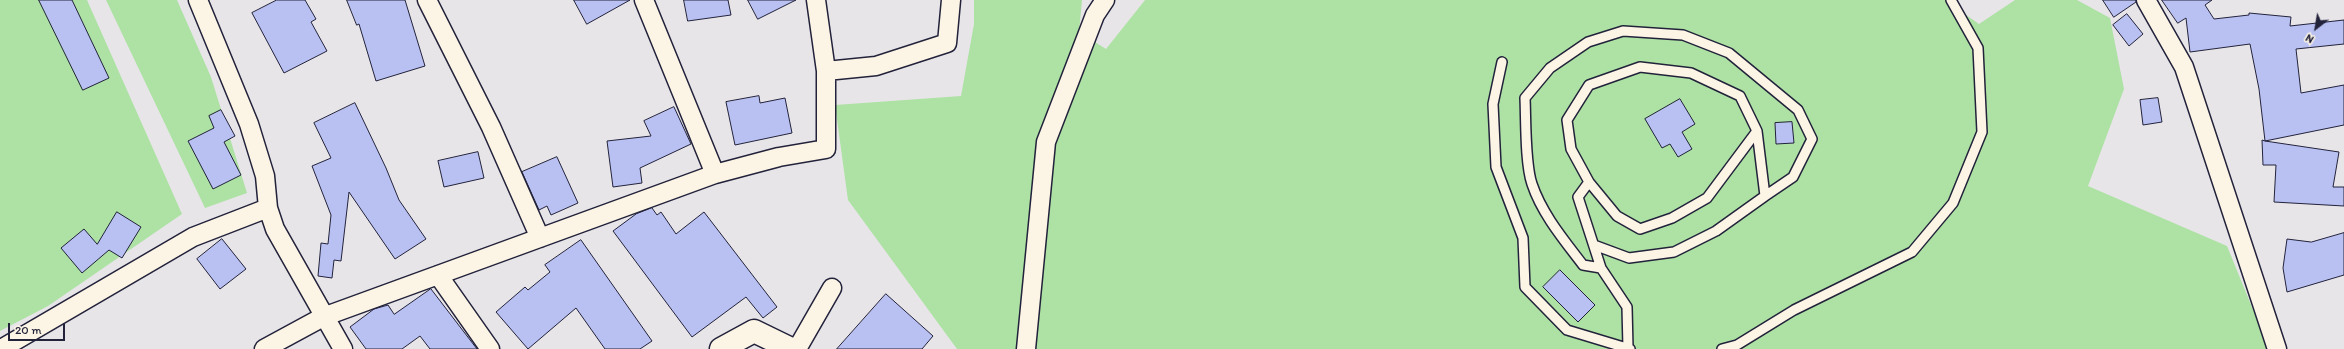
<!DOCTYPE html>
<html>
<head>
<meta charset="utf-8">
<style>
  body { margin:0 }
  #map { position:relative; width:2344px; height:349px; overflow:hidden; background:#e8e5e9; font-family:Itim,sans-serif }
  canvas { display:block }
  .north { position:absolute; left:2296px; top:8px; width:40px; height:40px; -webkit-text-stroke:3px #fcf5e5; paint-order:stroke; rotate:211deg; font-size:11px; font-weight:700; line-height:16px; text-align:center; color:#22223b }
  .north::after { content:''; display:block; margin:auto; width:14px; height:18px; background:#22223b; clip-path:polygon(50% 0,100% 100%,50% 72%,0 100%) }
  .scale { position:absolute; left:8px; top:323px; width:57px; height:18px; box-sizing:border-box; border:2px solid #22223b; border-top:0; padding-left:5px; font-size:12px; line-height:14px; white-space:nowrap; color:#22223b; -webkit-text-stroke:3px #fcf5e5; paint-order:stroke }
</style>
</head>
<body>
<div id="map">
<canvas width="2344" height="349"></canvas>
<div class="north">N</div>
<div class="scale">20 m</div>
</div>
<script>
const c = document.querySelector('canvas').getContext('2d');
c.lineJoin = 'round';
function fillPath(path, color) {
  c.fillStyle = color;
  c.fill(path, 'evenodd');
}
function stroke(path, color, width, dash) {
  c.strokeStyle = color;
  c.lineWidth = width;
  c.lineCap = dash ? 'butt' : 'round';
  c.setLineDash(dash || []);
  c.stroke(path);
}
fillPath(new Path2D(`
  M0 0H87L182 214 48 306 0 331Z
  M106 0H177L211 77 247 193 205 208Z
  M974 0H1082L1079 32 1106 49 1145 0H1945L1979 24 2015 0H2077L2110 18 2124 89 2088 186 2227 246 2269 349H957L848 200 835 105 961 96 974 24Z`), '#ade2a4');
const building = new Path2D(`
  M39 0H72L109 78 83 90Z
  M277 0H305L316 19 311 22 327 51 284 73 252 13Z
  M347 0H405L425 66 376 81 359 24 357 25Z
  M574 0H630L587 24Z
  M684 0H728L731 15 688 21Z
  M748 0H796L758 19Z
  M2103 0H2136V2L2114 17Z
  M2162 0H2212L2205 5 2214 19 2249 15V13L2291 17 2290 26 2344 20V44L2296 49 2301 93 2344 85V125L2265 141 2339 152 2333 187H2344V206L2274 202 2276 165H2263L2262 140 2265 141 2259 89 2250 44 2190 52 2186 18 2178 23Z
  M2127 14 2143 34 2129 46 2113 25Z
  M759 96 760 103 785 98 792 133 735 145 726 102Z
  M2158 98 2162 122 2143 125 2140 100Z
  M1680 99 1695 124 1682 132 1692 149 1678 157 1670 144 1662 148 1645 119Z
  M355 103 386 168 399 200 426 239 395 259 349 192 341 261 334 260 332 278 318 276 321 243 328 244 331 215 312 166 331 158 314 123Z
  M674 107 691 144 640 168 642 183 613 187 607 141 651 136 644 121Z
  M221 110 235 136 224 142 241 175 213 189 188 141 214 128 209 116Z
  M1792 122 1794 143 1776 144 1775 123Z
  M478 152 484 178 444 187 438 161Z
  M557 157 578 203 551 215 547 206 539 210 522 172Z
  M652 208 657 215 661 212 676 234 704 212 777 307 763 318 746 297 692 337 613 231 636 214Z
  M117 212 141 227 122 258 109 250 82 273 61 248 84 229 97 244Z
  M2344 233V275L2287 292 2283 268 2287 239 2311 242Z
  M222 239 246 269 220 289 197 259Z
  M581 240 652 341 640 349H605L576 308 528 349 496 312 525 287 528 290 550 272 545 265Z
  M1560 270 1595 305 1578 322 1543 287Z
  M431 289 477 349H430L420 336 402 349H366L350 327 374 309 388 305 394 314Z
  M886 294 933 336 922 349H837Z`);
fillPath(building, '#b8c1f2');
stroke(building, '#22223b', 1);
const service = new Path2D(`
  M1502 62 1493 104 1496 167 1523 238 1525 287 1567 330 1630 349
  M1589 182 1617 216 1640 229 1672 218 1707 198 1757 131
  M1594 245 1629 258 1674 252 1716 231 1765 196 1757 131 1740 96 1691 73 1640 67 1589 85 1567 120 1571 149 1589 182 1578 197 1601 268 1627 307 1628 348
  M1601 268 1583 265C1564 240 1542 214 1532 184 1525 164 1526 120 1525 98L1550 68 1588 42 1623 31 1683 35 1729 53 1798 110 1812 139 1793 177 1765 196
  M1722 349 1737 345 1794 310 1912 252 1953 203 1982 132 1978 48 1951 0`);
const minor = new Path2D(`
  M198 0 249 124 265 176 268 208 275 229 343 349
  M427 0 491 127 540 238
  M644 0 715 174
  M816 0 826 71 876 66 947 43 951 0
  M2146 0 2184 67 2277 349
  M438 275 490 349
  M1 349 193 237 268 208
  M264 349 323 317 715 174 779 157 826 149V71
  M797 349 832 288
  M1026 349 1046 142 1095 15 1105 0`);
const tertiary = new Path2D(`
  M721 349 754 331 791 349`);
stroke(service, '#22223b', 12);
stroke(minor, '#22223b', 21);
stroke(tertiary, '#22223b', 25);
stroke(service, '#fcf5e5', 9);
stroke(minor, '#fcf5e5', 18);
stroke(tertiary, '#fcf5e5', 22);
</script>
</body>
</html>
